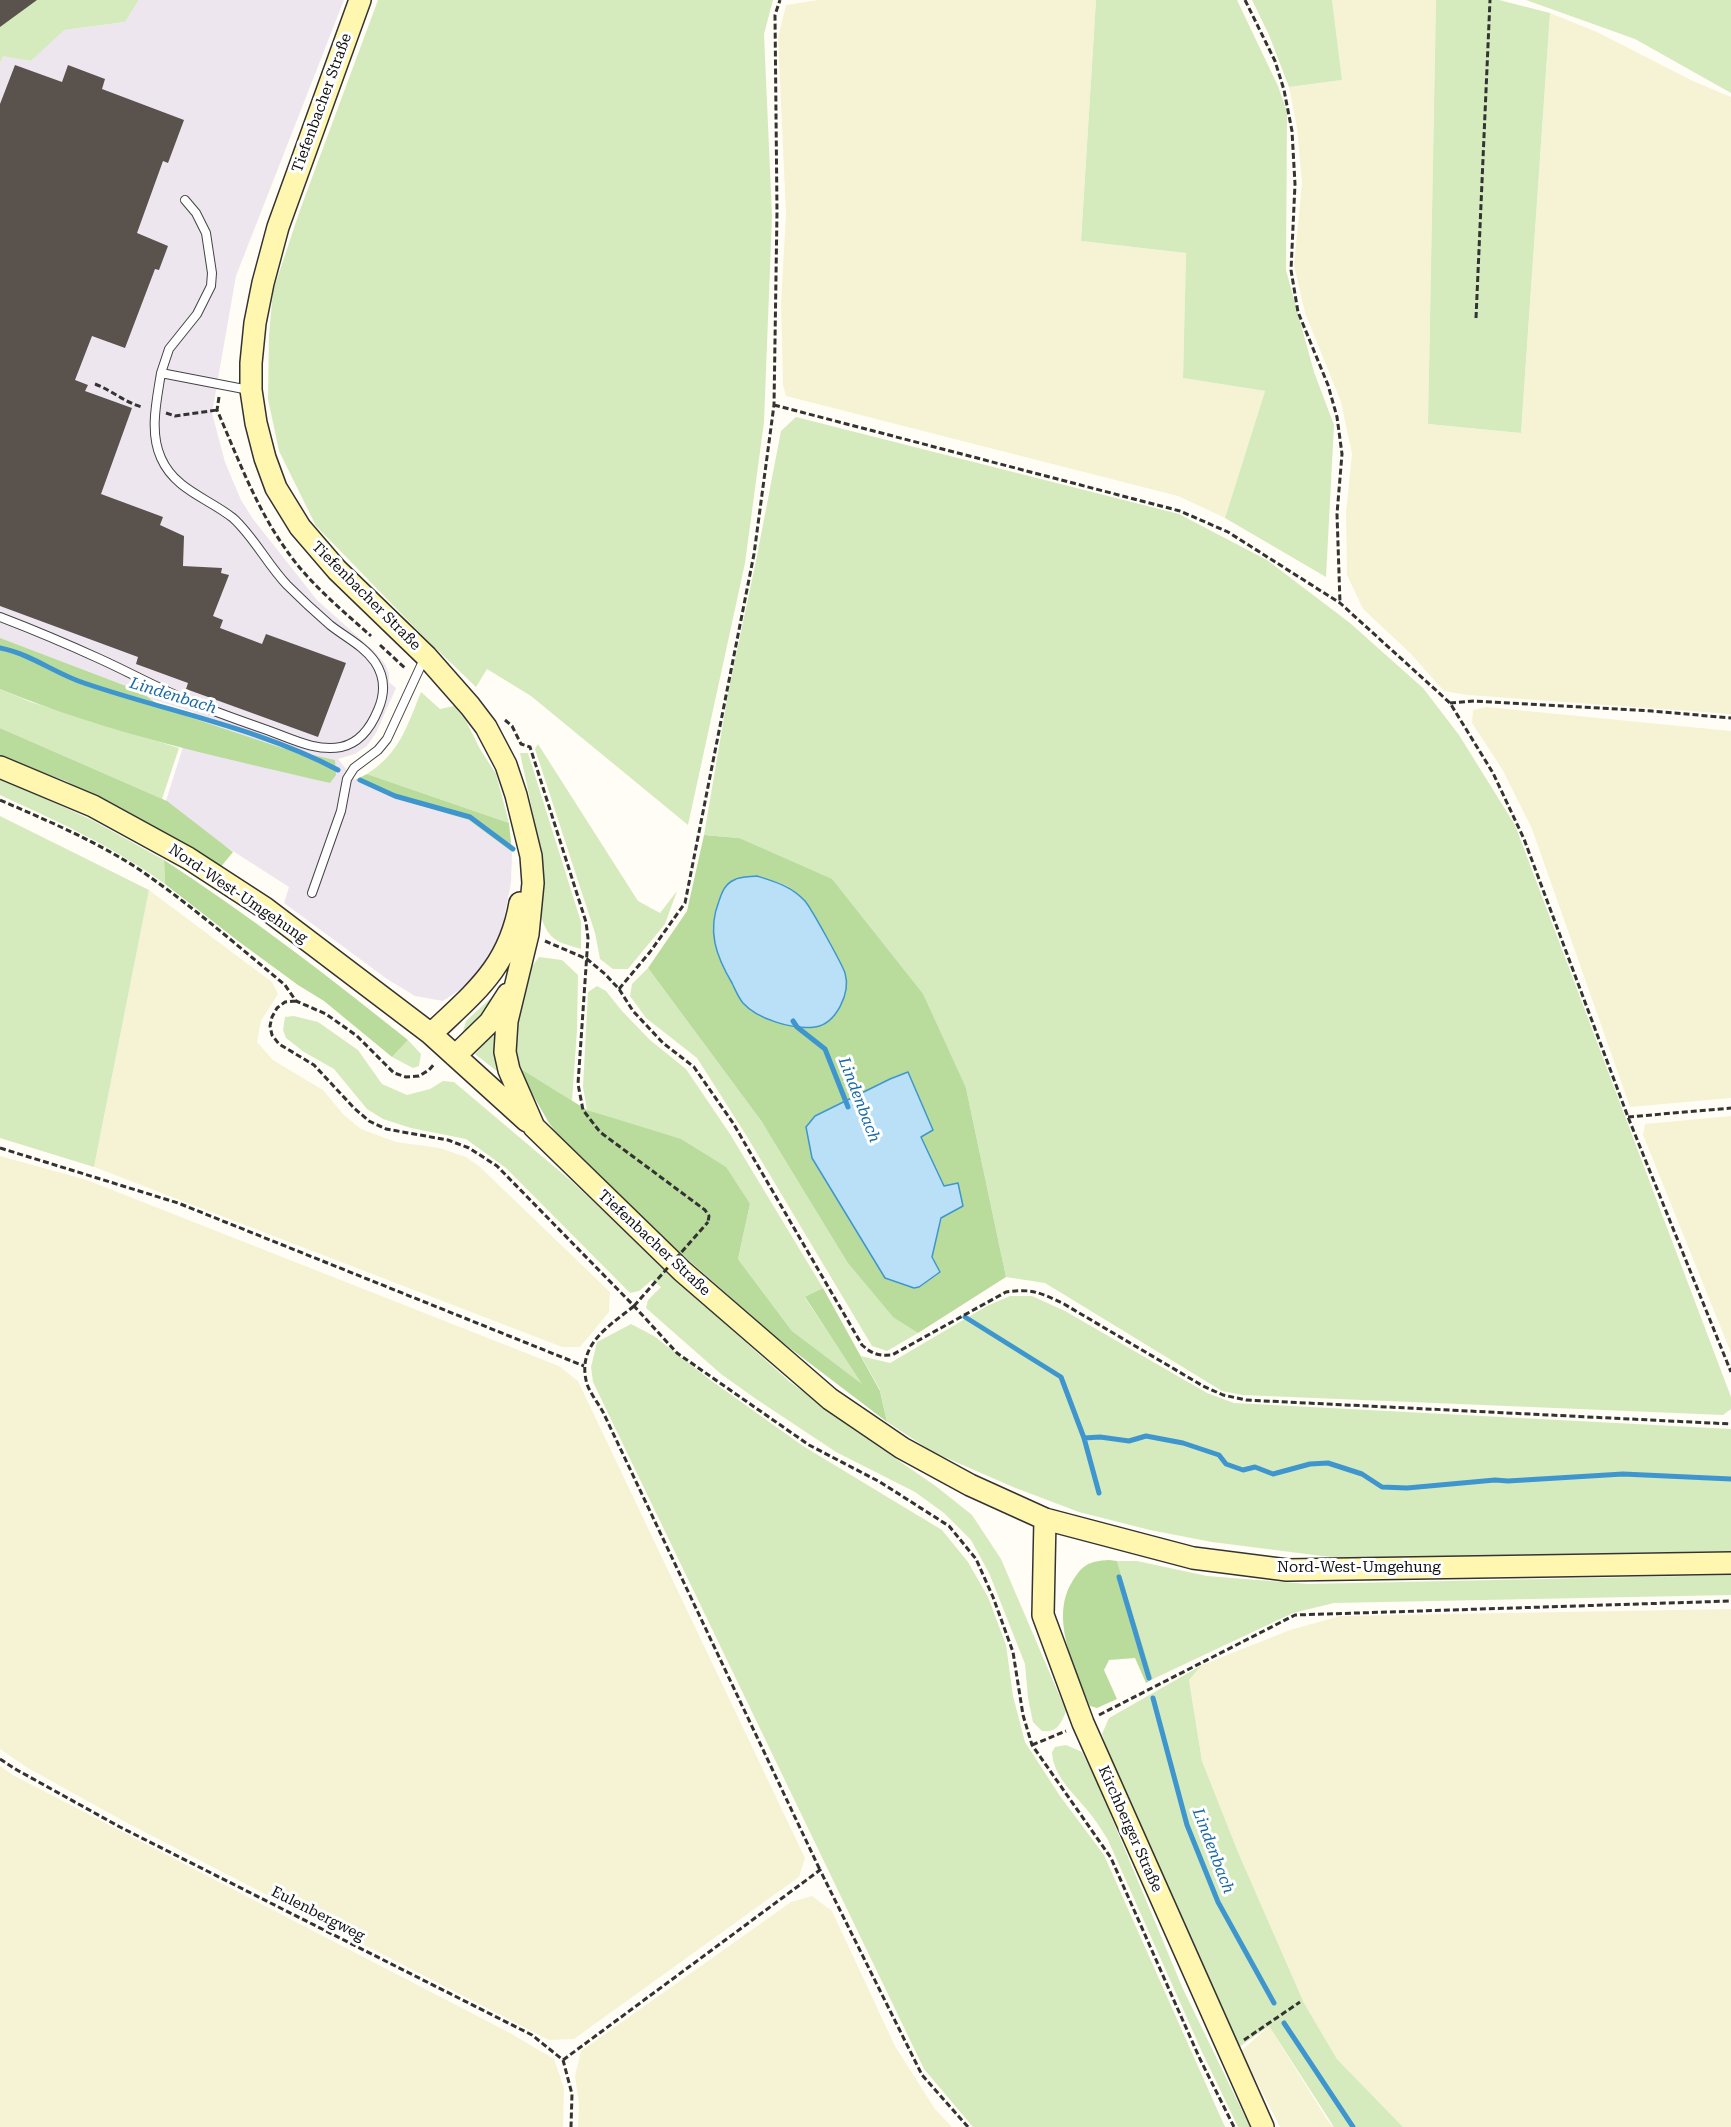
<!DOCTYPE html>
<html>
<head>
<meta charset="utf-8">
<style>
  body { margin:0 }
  canvas { display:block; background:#fffdf5 }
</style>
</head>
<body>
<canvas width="1731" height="2127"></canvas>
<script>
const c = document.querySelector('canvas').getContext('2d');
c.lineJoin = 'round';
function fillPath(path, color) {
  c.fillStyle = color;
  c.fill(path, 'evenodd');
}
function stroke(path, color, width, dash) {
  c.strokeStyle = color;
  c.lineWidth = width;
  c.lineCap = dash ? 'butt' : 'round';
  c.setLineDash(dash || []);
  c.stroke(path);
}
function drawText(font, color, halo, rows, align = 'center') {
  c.font = font + ' "Roboto Serif",serif';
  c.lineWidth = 6;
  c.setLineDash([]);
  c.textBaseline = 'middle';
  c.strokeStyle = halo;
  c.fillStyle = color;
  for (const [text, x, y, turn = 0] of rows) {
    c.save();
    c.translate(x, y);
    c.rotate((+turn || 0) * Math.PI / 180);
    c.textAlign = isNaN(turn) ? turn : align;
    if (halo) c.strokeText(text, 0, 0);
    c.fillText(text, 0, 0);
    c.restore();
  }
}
fillPath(new Path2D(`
  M139 0H344L236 276 212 413 225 462 241 500 253 519 317 600 376 653 385 664 389 673V682L396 688 376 733 367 746 355 754 338 759 355 780 395 798 469 819 512 852 511 883 501 933 492 954 470 983 443 1001 415 996 387 979 284 903 289 887 164 807 194 712 82 678 0 646V64L3 55 31 61 63 30 125 22Z`), '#eee6ef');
fillPath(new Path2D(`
  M818 0H1096L1081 241 1186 253 1183 378 1265 391 1225 518 1178 496 786 396 783 385 781 303 786 214 778 38 786 5Z
  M1332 0H1436L1428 424 1521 433 1550 13 1597 32 1693 81 1731 97V714L1467 695 1444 691 1410 653 1363 609 1347 575 1346 512 1352 454 1341 402 1305 313 1294 265 1302 183 1297 128 1289 87 1342 80Z
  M1486 707 1731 731V1098L1630 1107 1532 829 1502 769 1472 723 1473 710Z
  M149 890 272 982 278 994 261 1021 257 1042 273 1060 323 1090 343 1114 361 1129 396 1142 440 1148 466 1157 479 1166 610 1292 609 1312 580 1347H562L94 1167Z
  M1731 1116V1353L1643 1135 1645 1124Z
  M0 1156 87 1180 559 1366 578 1381 805 1858 799 1877 574 2039 549 2040 127 1823 26 1767 0 1749Z
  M1731 1609V2127H1403L1337 2059 1304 2003 1238 1852 1202 1761 1189 1680 1202 1665 1290 1630 1340 1616Z
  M0 1766 13 1775 510 2033 554 2059 564 2088 563 2127H0Z
  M812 1896 832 1911 895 2046 935 2109 952 2127H578L579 2105 575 2076 581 2051 791 1902Z
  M1269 2026 1328 2121 1334 2127H1280L1241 2051Z`), '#f6f3d4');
fillPath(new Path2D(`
  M0 0H139L125 22 64 30 31 61 3 56 0 64Z
  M378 0H773L764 34 772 216 764 422 745 563 688 825 531 696 487 669 476 687 422 635 316 526 279 451 268 399 269 335 273 291 300 210Z
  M1096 0H1237L1278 86 1287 112 1286 270 1314 372 1334 425 1326 577 1225 518 1265 391 1183 378 1186 253 1081 241Z
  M1252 0H1332L1342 80 1289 87 1269 35Z
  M1436 0H1499L1550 13 1521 433 1428 424Z
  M1526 0H1731V93L1635 39Z
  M796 417 1179 514 1267 560 1350 623 1423 688 1459 735 1515 825 1731 1397V1409L1723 1415 1242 1395 1222 1391 1045 1283 1006 1277 966 1088 739 838 704 835 729 688 756 561 781 431Z
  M0 689 31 702 179 748 162 799 0 728Z
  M421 692 440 709 454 706 466 721 480 749 496 774 509 823 367 774C400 753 407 726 421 692Z
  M538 744 638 901 660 913 677 891 665 924 628 969H613L600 959 595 933 535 749Z
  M520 753H528L581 922V949C569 945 555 943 548 932 534 910 539 880 538 854 536 821 527 786 520 753Z
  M0 778 92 820 164 860 165 884C114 847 57 821 0 795Z
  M0 816 149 890 94 1167 0 1138Z
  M539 957 562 960 578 975 577 1030 572 1101 521 1069 513 1041 528 972Z
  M648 968 762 1122 894 1318 918 1333 887 1351 872 1346 746 1135 697 1058 646 1018 630 996 632 984Z
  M504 986 486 1014 462 1035 466 1021Z
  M597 986 606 991 622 1011 650 1040 686 1069 730 1134 823 1288 805 1298 864 1386 792 1331 738 1259 750 1204 607 1117 587 1110 583 1087 588 992Z
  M294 1016 318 1022 358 1050 382 1084 407 1095 430 1089 443 1081 454 1082 570 1180 732 1330 790 1382 857 1432 937 1487 972 1515 1001 1559 1066 1711C1061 1724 1057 1733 1042 1731L1033 1722 1028 1698 1025 1664 989 1573 971 1540 944 1513 915 1492 836 1452 756 1399 721 1374 646 1308 648 1300 661 1287 652 1280 639 1291 630 1293 506 1168 466 1139 411 1128 383 1119 367 1109 334 1069 304 1052 286 1038 283 1030 285 1017Z
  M496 1031 498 1072 475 1054Z
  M408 1040 421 1054 419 1066 413 1068 392 1057Z
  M1010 1296H1032L1065 1311 1207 1393 1234 1403 1731 1429V1551L1338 1558 1212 1542 1150 1530 1079 1512 1013 1487 933 1452 887 1422 880 1390 861 1356 890 1363 987 1306Z
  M631 1324 654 1336 709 1379 803 1446 942 1530 968 1562 988 1597 1006 1645 1013 1696 1025 1742 1060 1796 1104 1855 1225 2127H973L924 2069 593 1382 591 1367 597 1342Z
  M1117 1561H1137L1207 1576 1308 1584 1731 1575V1595L1334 1603 1293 1613 1153 1679Z
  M1202 1665 1189 1680 1202 1761 1238 1852 1304 2003 1337 2059 1403 2127H1334L1269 2026 1239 2047 1204 1971 1108 1752 1102 1734 1109 1718Z
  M1066 1745 1082 1752 1098 1785 1183 1989 1250 2127H1238L1202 2052 1108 1840C1103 1832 1098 1824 1092 1816 1077 1796 1053 1778 1052 1752L1055 1747Z`), '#d5ebbd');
fillPath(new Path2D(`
  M0 638 139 691 165 709 282 748 335 760 336 775 330 783C219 757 106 733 0 689Z
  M0 728 167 801 233 852 219 869 66 781 0 757Z
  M367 774 509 823 512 852 469 820 395 798 355 780Z
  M704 835 739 838 832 879 923 994 966 1088 1006 1277 918 1333 894 1318 848 1263 762 1122 648 968 687 911ZM757 876 786 885 806 902 846 989 840 1006 830 1021ZM846 1102 933 1130 921 1137 944 1186 958 1183 942 1217 932 1257 940 1272 919 1287 914 1288 885 1278 815 1116Z
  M164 860C249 915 329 977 408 1040L392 1057 324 1001 298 985 238 941 165 884Z
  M521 1069 587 1110 681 1139 726 1167 750 1204 738 1259 792 1331 862 1384 805 1297 823 1288 880 1391 887 1422 778 1339 677 1250 567 1147 549 1123 522 1076Z
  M1109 1560 1117 1561 1153 1679 1146 1683 1135 1658 1109 1660 1104 1670 1117 1699 1097 1708 1090 1706C1076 1671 1049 1619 1072 1582 1082 1565 1089 1561 1109 1560Z`), '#b9dc9c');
const water = new Path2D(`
  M757 876C776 882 791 886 805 901 811 908 842 964 845 973 851 993 836 1024 815 1027 793 1030 757 1019 743 1003 738 997 735 989 732 983 716 956 707 931 719 901 722 892 725 884 734 880 741 876 750 877 757 876Z
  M908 1072 933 1130 921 1137 944 1186 958 1183 963 1206 941 1218 932 1257 940 1272 919 1287 914 1288 885 1278 812 1158 806 1127 815 1116 890 1079Z`);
fillPath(water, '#b9e0f7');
stroke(water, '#3f96cf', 1.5);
stroke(new Path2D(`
  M0 648C31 654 54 673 84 683 169 712 259 728 338 770
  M360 780 395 796 470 817 513 849
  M793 1021 797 1027 825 1049 848 1107
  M965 1317 1061 1377 1084 1438 1099 1493
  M1084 1438 1100 1437 1129 1441 1146 1436 1183 1443 1219 1455 1226 1464 1243 1470 1255 1467 1273 1474 1310 1464 1328 1463 1362 1474 1382 1487 1407 1488 1495 1480 1508 1481 1623 1474 1731 1479
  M1119 1577 1149 1678
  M1153 1698 1187 1825 1218 1902 1274 2003
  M1284 2023 1353 2127`), '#3f96cf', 5);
fillPath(new Path2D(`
  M0 0H37L0 27Z
  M15 65 62 82 68 65 105 79 102 89 184 120 168 163 163 161 137 233 168 246 159 270 155 269 125 348 92 336 75 380 88 385 85 391 132 408 101 494 163 517 160 525 184 536 183 566 222 568 221 573 229 575 213 616 223 620 220 628 262 644 266 634 346 663 318 737 186 689 188 683 136 664 138 657 0 606V104Z`), '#5a524d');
const service = new Path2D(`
  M161 373 169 349 197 314 211 286 212 273 206 233 196 213 185 200
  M0 617C34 630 67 644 100 659 133 674 165 692 199 705 221 714 244 722 267 730 290 738 316 752 341 747 360 743 371 727 378 710 385 694 385 677 375 662 364 646 345 637 330 625 315 612 301 599 287 585 267 564 254 537 233 518 208 498 175 490 161 458 149 432 157 399 161 373L249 390
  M312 893 341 811 347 779 354 768 378 750 387 739 424 659`);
const secondary = new Path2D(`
  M360 0 278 227 263 283 255 323 251 363V390L256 423 265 458 276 488 300 527 337 570 426 656 470 706 486 727 506 765 516 795 531 856 533 883 528 934 507 1021 505 1052 509 1070 534 1127 682 1271 830 1399 902 1448 970 1485 1045 1519 1193 1558 1287 1570 1731 1563
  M0 767 93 806 188 858 265 908 431 1034 527 1121
  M431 1034C475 992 509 967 520 903
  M455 1056 490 1022 508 994
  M1045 1519 1043 1615 1083 1723 1263 2127`);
stroke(service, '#444', 10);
stroke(secondary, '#333', 24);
stroke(new Path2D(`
  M1245 0 1275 61 1284 90 1292 131 1295 184 1291 270 1298 312 1328 385 1337 417 1342 454 1337 514 1340 603
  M1476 318 1490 0
  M95 384C113 391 124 402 142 407
  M219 397 217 410C238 458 256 508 287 551 309 583 342 610 371 636
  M774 405 1180 511 1228 532 1340 603 1450 703 1493 773 1524 839 1628 1117 1731 1372
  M166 413 175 416 217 410
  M380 645 406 669
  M1450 703 1474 701 1652 711 1731 718
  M505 720 512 726 521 744 530 747 586 922 588 938 578 1084 583 1110 600 1132 705 1210 709 1216 708 1222
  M0 800C48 821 96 841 140 870 191 905 238 946 285 985L296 1001 326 1014 357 1036 394 1073 406 1077 419 1076 429 1070 435 1063
  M545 941 587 959 605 974 619 989 633 1011 663 1043 694 1067 733 1123 862 1345C872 1354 878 1356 892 1355L1006 1292C1032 1288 1041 1293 1064 1304L1203 1386 1223 1395 1246 1400 1731 1424
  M619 989 650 952 685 903 754 554 774 405 777 212 775 15 780 0
  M296 1001 285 1002 277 1008 272 1017 270 1026 272 1035 279 1044 314 1065 354 1108 369 1121 386 1129 448 1140 469 1148 497 1166 634 1306 677 1353 809 1445 880 1482 949 1526 976 1559 993 1597 1013 1652 1023 1715 1032 1745 1111 1858 1199 2057 1234 2127
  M1628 1117 1731 1108
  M0 1148 178 1203 584 1366
  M634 1306C608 1327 576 1345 587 1384 590 1393 598 1403 603 1412L820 1870
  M1099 1715 1295 1615 1731 1601
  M1032 1745 1066 1731
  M0 1759 17 1770 120 1827 532 2035 563 2060 572 2094 571 2127
  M1244 2040 1300 2002
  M563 2060 820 1870 922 2075 968 2127`), '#333', 3, [6, 3]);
stroke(service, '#fff', 8);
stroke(secondary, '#fff6b0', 21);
stroke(new Path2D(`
  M634 1306 708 1222`), '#333', 3, [6, 3]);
drawText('15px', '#111', '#fff', [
  ["Tiefenbacher Straße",322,103,-70],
  ["Tiefenbacher Straße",366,596,45],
  ["Nord-West-Umgehung",238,894,34],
  ["Tiefenbacher Straße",654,1243,43],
  ["Nord-West-Umgehung",1359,1568],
  ["Kirchberger Straße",1130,1829,66],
  ["Eulenbergweg",318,1914,27]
]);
drawText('italic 16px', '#1768a6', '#fff', [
  ["Lindenbach",173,696,17],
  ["Lindenbach",859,1100,69],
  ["Lindenbach",1213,1851,69]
]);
</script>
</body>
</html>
